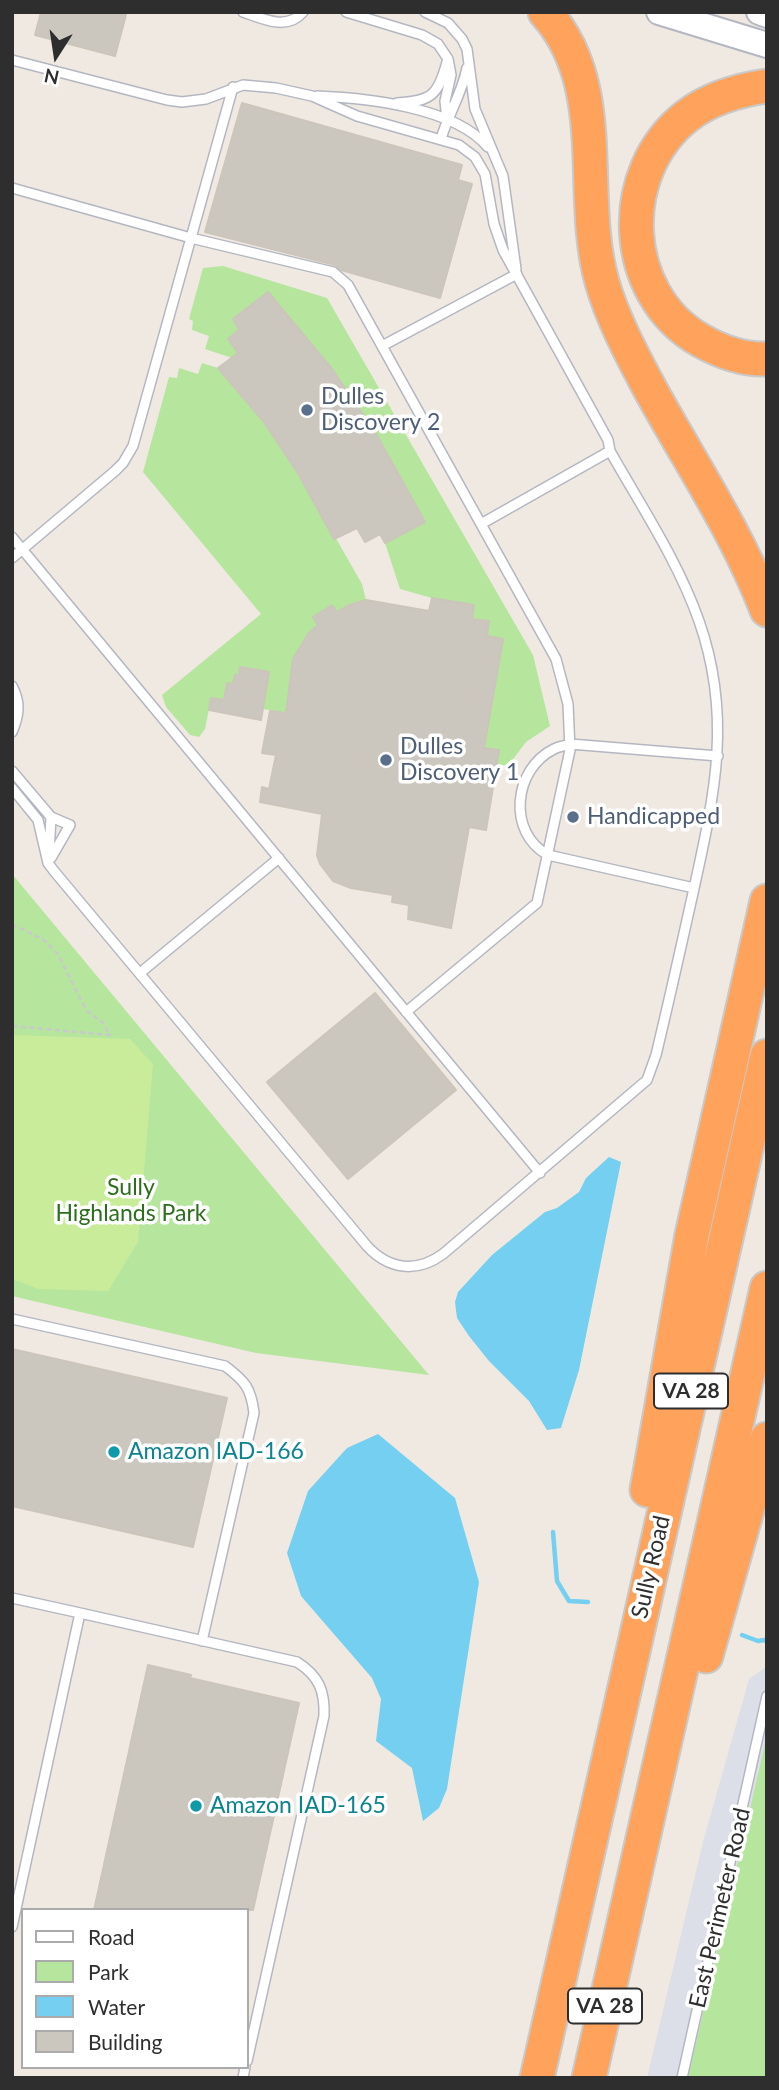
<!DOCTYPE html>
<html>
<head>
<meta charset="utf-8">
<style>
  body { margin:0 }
  #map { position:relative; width:779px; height:2090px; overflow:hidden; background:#efe9e1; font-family:Lato,sans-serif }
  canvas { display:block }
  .frame { position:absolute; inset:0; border:14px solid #2e2e2e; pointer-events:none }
  .legend { position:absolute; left:21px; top:1908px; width:228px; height:161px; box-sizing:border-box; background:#fff; border:2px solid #ababab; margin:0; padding:9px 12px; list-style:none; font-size:21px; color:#2e2e2e }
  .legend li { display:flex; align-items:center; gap:14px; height:35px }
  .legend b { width:35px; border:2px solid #ababab }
  .north { position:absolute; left:21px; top:21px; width:70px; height:70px; -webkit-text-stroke:5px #fff; paint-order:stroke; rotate:192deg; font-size:19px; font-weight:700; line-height:28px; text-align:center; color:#2e2e2e }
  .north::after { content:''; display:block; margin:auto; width:24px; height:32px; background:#2e2e2e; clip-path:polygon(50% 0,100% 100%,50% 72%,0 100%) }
</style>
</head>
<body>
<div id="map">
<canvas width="779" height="2090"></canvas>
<div class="frame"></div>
<ul class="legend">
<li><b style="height:9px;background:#fff"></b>Road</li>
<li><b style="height:19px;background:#b6e59e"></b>Park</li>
<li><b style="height:19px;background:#75cff0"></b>Water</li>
<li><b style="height:19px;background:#cbc7bf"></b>Building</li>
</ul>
<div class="north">N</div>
</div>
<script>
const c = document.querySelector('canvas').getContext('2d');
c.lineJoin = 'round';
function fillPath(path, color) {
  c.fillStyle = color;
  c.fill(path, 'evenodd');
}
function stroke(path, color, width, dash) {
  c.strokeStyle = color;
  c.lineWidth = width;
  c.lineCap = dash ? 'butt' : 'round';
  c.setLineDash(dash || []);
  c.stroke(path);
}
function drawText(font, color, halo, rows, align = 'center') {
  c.font = font + ' Lato,sans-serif';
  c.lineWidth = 7;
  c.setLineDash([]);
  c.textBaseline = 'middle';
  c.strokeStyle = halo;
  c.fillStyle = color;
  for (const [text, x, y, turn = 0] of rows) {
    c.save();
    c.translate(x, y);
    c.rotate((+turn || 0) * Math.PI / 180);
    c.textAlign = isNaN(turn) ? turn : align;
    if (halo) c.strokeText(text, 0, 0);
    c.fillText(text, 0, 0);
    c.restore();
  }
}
fillPath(new Path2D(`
  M767 1666V2078H647L703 1842 749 1679Z`), '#dcdee8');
fillPath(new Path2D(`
  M223 266 327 298 533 655 550 726 526 742 508 766 497 764 499 750 484 748 503 639 487 636 489 622 472 619 474 605 432 598 400 589 385 543 425 522 375 432 332 369 268 292 233 319 239 330 228 339 238 353 232 358 205 349 209 336 192 330 193 321 189 319 203 268Z
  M202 363 218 368 264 422 314 500 362 584 366 600 349 605 337 612 331 605 313 617 318 625C289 651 291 677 286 713L263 709 269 672 235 675 233 684 226 683 224 700 211 699 205 729 199 737 190 735 166 707 162 695 261 614 143 472 169 377 177 378 179 368 198 374Z
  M12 874 429 1375 256 1353 12 1296Z
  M767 1734V2078H688L767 1735Z`), '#b6e59e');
fillPath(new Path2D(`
  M12 1035 130 1039 153 1064 138 1242 108 1291 39 1289 12 1279Z`), '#c9ec9a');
fillPath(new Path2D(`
  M609 1157 621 1162 579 1370 561 1428 547 1430 529 1401 489 1361 469 1336 457 1318 455 1302 458 1292 492 1255 545 1212 557 1208 579 1192 586 1178Z
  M378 1434 455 1498 479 1582 447 1789 439 1808 423 1821 412 1768 376 1741 381 1699 372 1678 301 1596 287 1553 308 1491 347 1448Z`), '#75cff0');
stroke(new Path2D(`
  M553 1532 557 1581 569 1601 588 1602
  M742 1635 758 1641 764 1640 767 1642`), '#75cff0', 4.5);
const building = new Path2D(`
  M41 12H114L126 15 115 56 35 35Z
  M242 103 462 165 458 180 472 184 440 298 341 270 335 265 205 232Z
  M268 292 332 369 375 432 425 522 385 543 380 534 365 542 357 528 334 539 299 475 264 422 218 368 238 353 228 339 239 330 233 319Z
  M432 598 474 605 472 619 489 621 487 636 503 639 484 748 499 750 486 830 469 827 451 928 408 919 409 905 392 902 393 895 351 888 333 881 320 864 317 855 322 814 260 802 262 787 269 789 276 755 262 753 270 711 286 713 293 659 308 634 318 625 313 617 332 605 337 612 349 605 366 600 429 611Z
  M240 667 269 672 261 720 209 710 211 698 224 700 227 683 233 684 235 675H239Z
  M375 993 456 1090 348 1179 267 1082Z
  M12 1349 227 1398 193 1547 12 1506Z
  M148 1665 191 1675 190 1678 299 1703 253 1910H94Z`);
fillPath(building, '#cbc7bf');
stroke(building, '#cbc5ba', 2);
const service = new Path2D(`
  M243 12C263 19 287 31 303 12
  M346 12 422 35 438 44 448 59 451 75 445 101 447 120
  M425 12 448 23 462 39 467 49 475 109 503 176 516 269
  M12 60 167 100 182 102 206 99 243 85 276 88 312 96 357 116 459 145 475 157 485 174 494 224 503 250 608 440 610 451C641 506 678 561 699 621 733 718 714 797 693 893 681 947 669 1001 656 1055L647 1080 443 1254C417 1273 389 1270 367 1246L54 871 48 863 38 820 12 788
  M317 96C367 98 454 107 488 147
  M397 103C431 101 438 96 447 62
  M441 139C448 114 462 94 467 68
  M12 188 191 238 333 272 348 285 556 659 568 704 570 750 537 903 406 1012
  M382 346 517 274
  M481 524 610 451
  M12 537 540 1173
  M12 558 115 471 123 463 133 446 233 87
  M12 686C21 702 19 716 12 732
  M12 771 51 817 49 854
  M51 858 70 825 51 817
  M694 888 548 855C507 833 513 769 554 749 559 746 565 746 570 744L718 756
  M140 973 279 858
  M12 1319 225 1366C245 1381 251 1388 254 1413L202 1641
  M12 1598 80 1613
  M12 1927 80 1613 297 1662C319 1676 325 1691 324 1716L247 2061
  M243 2078 245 2067
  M682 2078 767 1696`);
const secondary = new Path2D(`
  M659 12 767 45
  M759 12 767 15`);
const motorway = new Path2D(`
  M545 12C612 86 577 193 602 282 613 320 632 355 650 389 690 462 737 532 767 610
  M767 86C739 90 710 98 687 116 615 172 620 294 700 340 721 352 743 360 767 359
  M647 1490 692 1235 767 901
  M706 1656 767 1439
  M537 2078 767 1056
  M589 2078 767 1288`);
stroke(service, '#b4b7c1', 12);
stroke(secondary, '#b4b7c1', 28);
stroke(motorway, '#c9c9c9', 37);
stroke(new Path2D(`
  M12 924 44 940 58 954 86 1010 103 1023 110 1035 12 1026`), '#c9c9c9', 2.5, [5, 3.5]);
stroke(service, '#fff', 9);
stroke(secondary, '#fff', 24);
stroke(motorway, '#ffa35c', 33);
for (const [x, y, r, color] of [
  [307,410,7,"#5c6f8a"],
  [386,760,7,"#5c6f8a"],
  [573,817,7,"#5c6f8a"],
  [114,1452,7,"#0f9aa8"],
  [196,1806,7,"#0f9aa8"]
]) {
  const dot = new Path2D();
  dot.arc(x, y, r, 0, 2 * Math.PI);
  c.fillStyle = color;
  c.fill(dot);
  stroke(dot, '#fff', 2.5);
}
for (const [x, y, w] of [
  [691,1391,74],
  [605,2006,74]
]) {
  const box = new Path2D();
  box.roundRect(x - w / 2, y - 17.5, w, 35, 5);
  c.fillStyle = '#fff';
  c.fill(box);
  stroke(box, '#2e2e2e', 2);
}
drawText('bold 21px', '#2e2e2e', null, [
  ["VA 28",691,1391],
  ["VA 28",605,2006]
]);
drawText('23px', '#4e5e75', '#fff', [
  ["Dulles",321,397],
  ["Discovery 2",321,423],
  ["Dulles",400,747],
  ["Discovery 1",400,773],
  ["Handicapped",587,817]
], 'left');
drawText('23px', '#2c6e1b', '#fff', [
  ["Sully",131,1188],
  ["Highlands Park",131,1214]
]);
drawText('23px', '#0d838f', '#fff', [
  ["Amazon IAD-166",128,1452],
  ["Amazon IAD-165",210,1806]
], 'left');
drawText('23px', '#2e2e2e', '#fff', [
  ["Sully Road",651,1567,-77],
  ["East Perimeter Road",720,1908,-77]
]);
</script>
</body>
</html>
